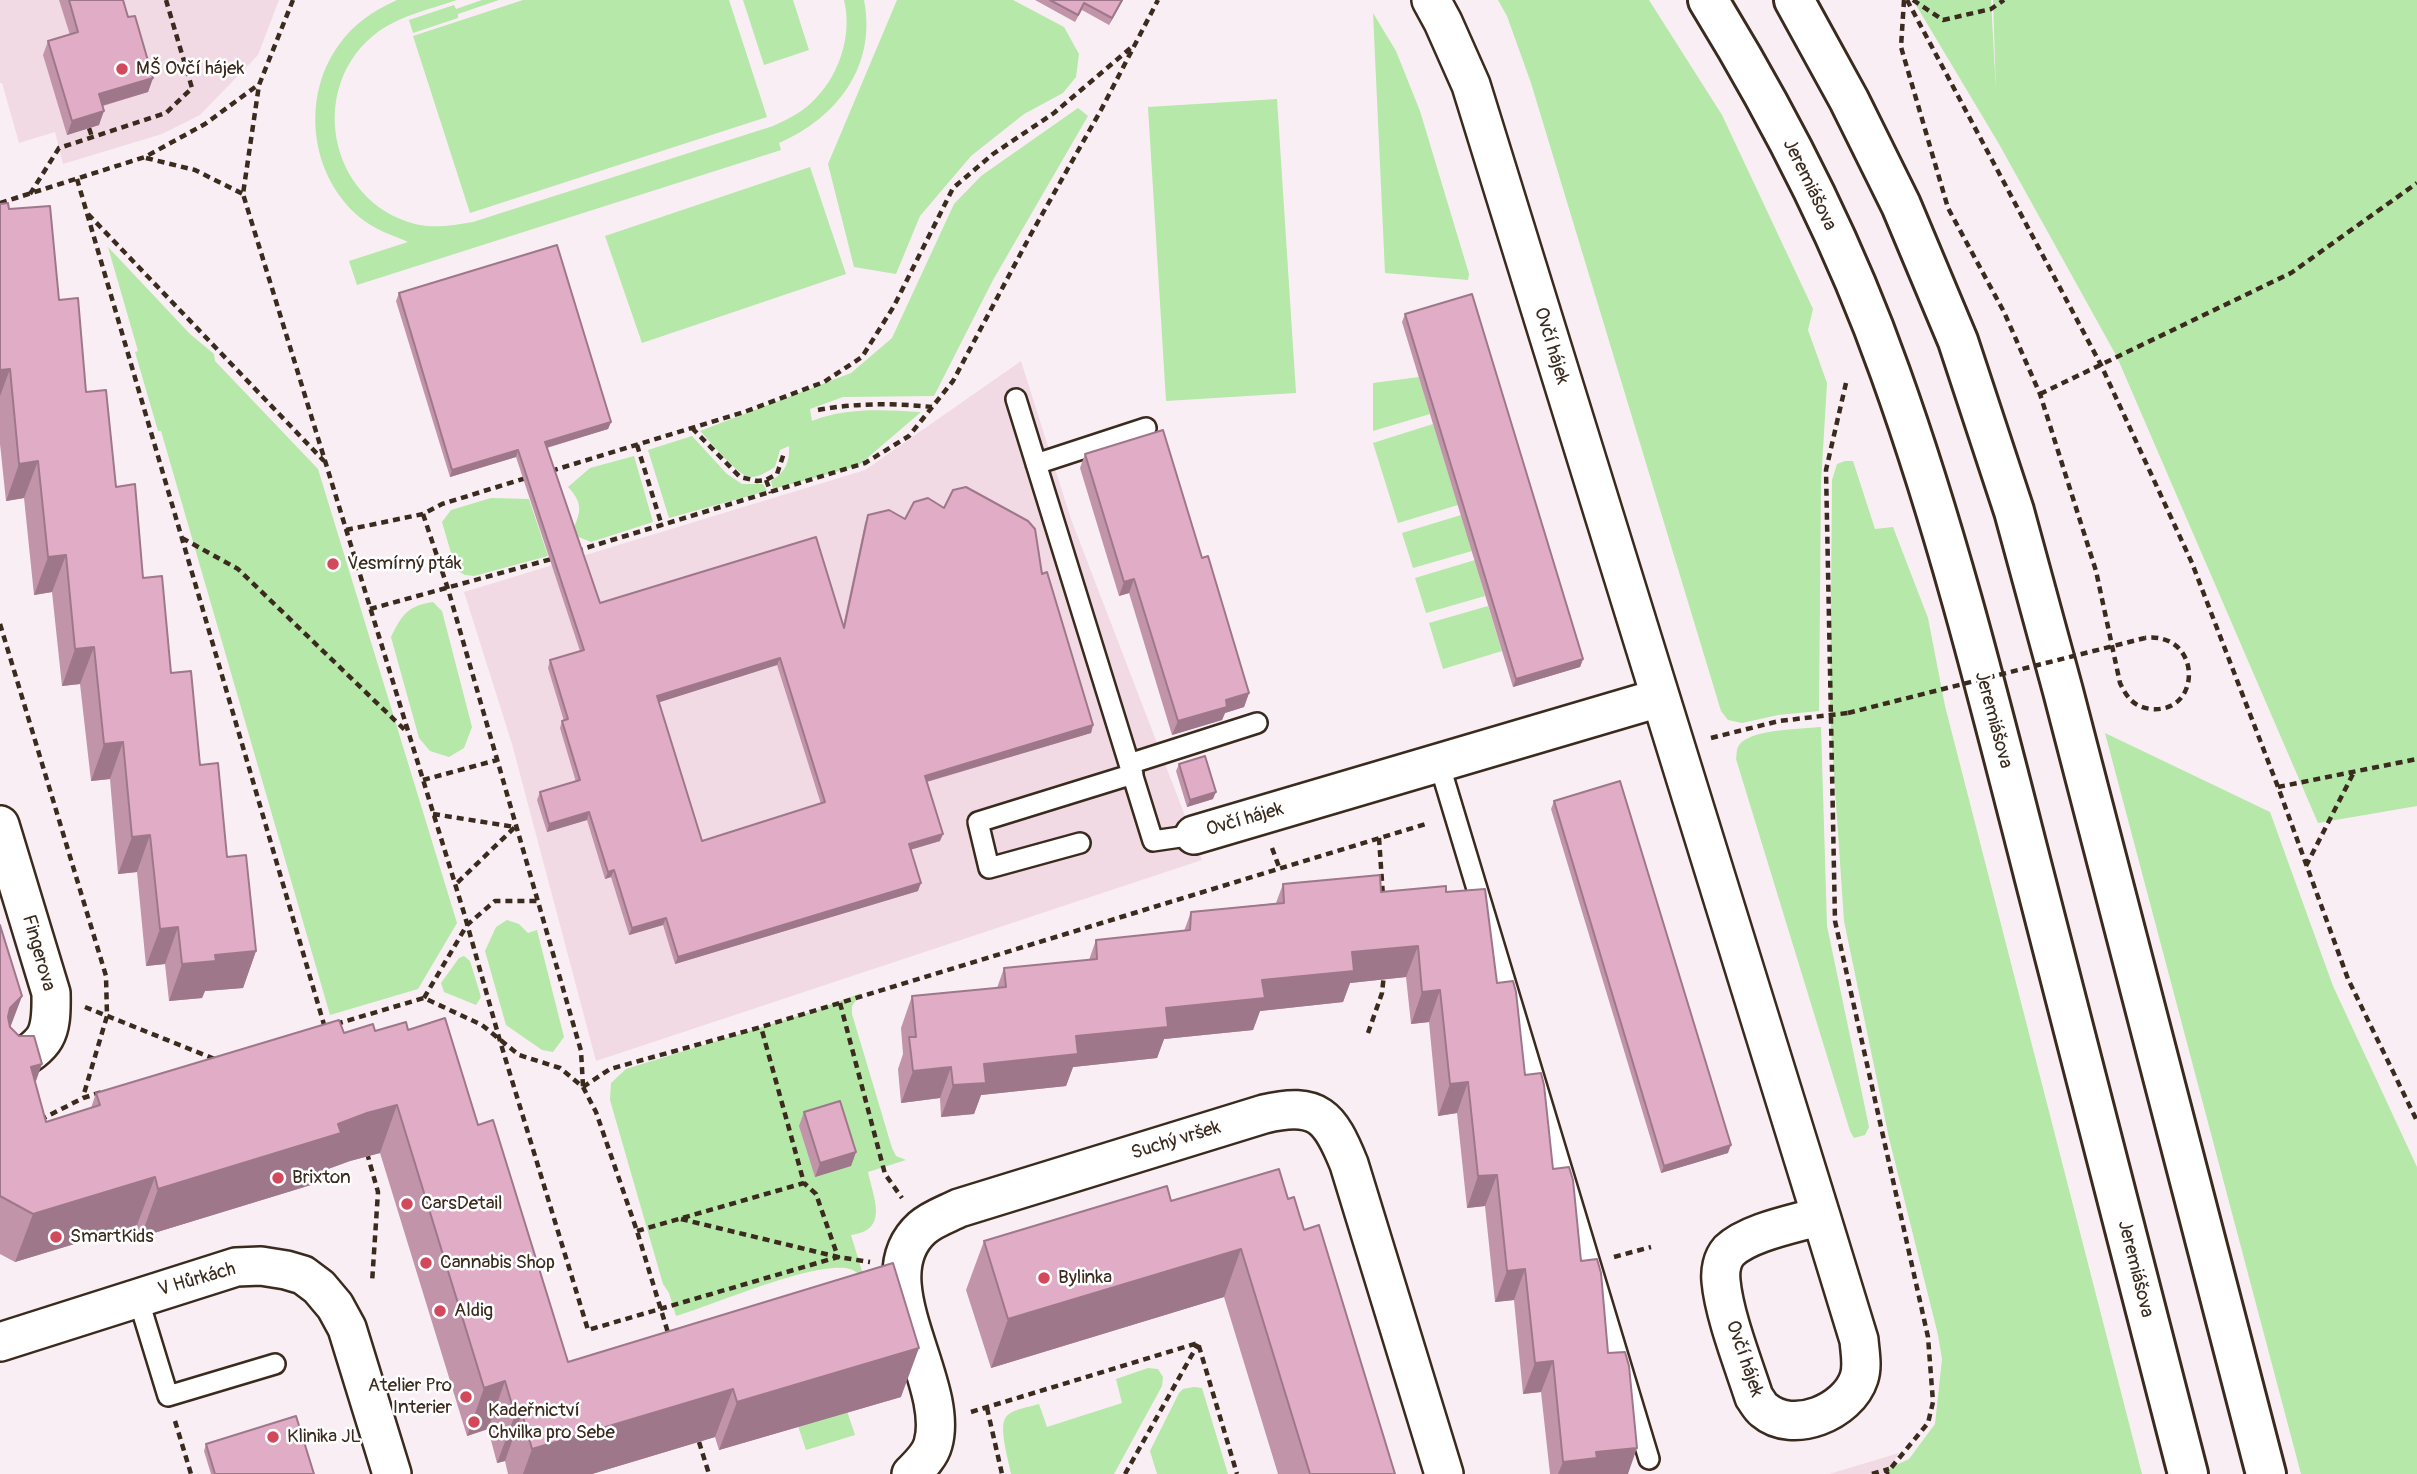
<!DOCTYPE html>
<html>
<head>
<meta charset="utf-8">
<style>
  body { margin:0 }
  canvas { display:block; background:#f9eef3 }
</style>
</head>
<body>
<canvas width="2417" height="1474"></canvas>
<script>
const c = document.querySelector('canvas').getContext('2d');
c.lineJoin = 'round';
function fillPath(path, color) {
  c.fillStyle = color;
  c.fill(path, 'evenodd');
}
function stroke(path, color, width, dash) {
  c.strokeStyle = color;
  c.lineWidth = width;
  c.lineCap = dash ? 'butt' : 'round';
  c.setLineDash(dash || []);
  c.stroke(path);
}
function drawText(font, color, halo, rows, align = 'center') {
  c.font = font + ' Pangolin,sans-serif';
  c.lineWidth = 5;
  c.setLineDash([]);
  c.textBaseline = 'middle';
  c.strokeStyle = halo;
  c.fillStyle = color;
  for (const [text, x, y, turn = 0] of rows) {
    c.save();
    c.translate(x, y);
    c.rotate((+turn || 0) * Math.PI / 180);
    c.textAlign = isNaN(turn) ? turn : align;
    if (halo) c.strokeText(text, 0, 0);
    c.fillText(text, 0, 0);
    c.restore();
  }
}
fillPath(new Path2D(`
  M0 0H279L258 55 200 115 162 134 63 164 55 132 19 143 2 83H0Z
  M1021 361 1071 519 1202 860 596 1061 512 744 464 592 865 470Z
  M1899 1453 1886 1474H1829Z`), '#f2dae5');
fillPath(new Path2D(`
  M397 0H457C431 9 402 15 379 31 306 84 327 201 415 224 434 229 454 225 473 222L773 126C786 120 799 114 810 104 838 79 853 37 844 0H864C877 66 837 118 779 143L781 150 357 285 349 261 408 242C395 236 381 232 369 224 311 185 299 101 338 46 353 24 373 11 397 0Z
  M482 0H499L458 14V18L413 33 409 20 454 5 456 9Z
  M523 0H729L767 117 470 213 413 36Z
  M743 0H793L809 50 764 65Z
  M897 0H1013L1064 27 1079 54 1076 77 1063 93 1024 114 971 156 920 216 896 274 854 267 828 164Z
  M1498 0H1649L1722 115 1813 309 1808 330 1827 383 1821 483 1819 711 1778 715 1742 723 1728 720 1721 711 1531 83 1507 16Z
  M1913 0H1991L1996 92 1993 0H2417V806L2318 823 2117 357 1999 144Z
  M1373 13 1396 51 1420 111 1469 274 1468 280 1385 273Z
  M1277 99 1296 393 1166 401 1148 107Z
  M1078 108 1088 116 993 280 934 396 843 397 810 409 812 421C847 407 884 410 921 412L858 466 773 489 771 481C785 472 790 463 789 446L780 450 775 467C768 471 758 478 749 477 735 473 711 442 700 431L851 373 892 338 954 204 981 176Z
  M810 167 846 274 642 343 605 236Z
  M108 247 190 334 214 354 215 361 318 469 457 923 418 989 330 1015 161 431H158L135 352 138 351Z
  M1419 377 1430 414 1373 431V383Z
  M1433 424 1458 505 1398 523 1373 443Z
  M692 436 727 474 742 484H763L767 491 669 518 648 450Z
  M634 456 653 522 591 542 571 534C580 514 585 505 568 487L590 468Z
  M1845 461H1853L1875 529 1893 527 1928 618 1945 706 2142 1474H1886L1890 1468 1909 1459 1935 1424 1942 1359 1938 1335 1889 1138 1844 921 1830 715 1832 480 1837 464Z
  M491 498 529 499 548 556 474 576 465 575 456 570 442 522 451 510Z
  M1461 515 1472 551 1413 568 1402 533Z
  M1475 560 1485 596 1426 613 1415 578Z
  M433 602 442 611 472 727 464 748 449 757 430 751 419 738 391 637C402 615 407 606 433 602Z
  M1488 606 1502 651 1443 669 1429 623Z
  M1821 727 1827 926 1869 1127 1865 1135 1854 1138 1850 1131 1736 759C1737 755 1736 751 1738 747 1746 729 1802 729 1821 727Z
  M2105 733 2270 812 2333 986 2417 1167V1474H2301Z
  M507 920 519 924 528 933 537 930 564 1037 553 1052 542 1050 506 1025 485 951 496 927Z
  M464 956 470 961 481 997 476 1005 444 992 441 983 459 958Z
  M861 993 852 1006V1014L892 1148 896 1156 906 1160 868 1172C874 1200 889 1230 851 1235L869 1294C865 1284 861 1272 850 1269 816 1260 714 1305 676 1316L669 1293 663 1284 610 1100 611 1083 626 1069 817 1010Z
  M1148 1368 1158 1369 1163 1377 1162 1386 1114 1474H1011C1009 1461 998 1427 1006 1417 1012 1409 1030 1407 1039 1404L1047 1427 1122 1403 1116 1379Z
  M1194 1387 1202 1388 1228 1474H1157L1150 1451 1179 1393 1183 1389Z
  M847 1411 855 1435 806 1450 798 1426Z`), '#b5e8a9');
const service = new Path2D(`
  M1016 399 1153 841 1194 835
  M1036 464 1146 428
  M1439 763 1649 1459
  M1129 764 1257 723
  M1080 843 989 868 978 822 1133 774
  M138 1298 168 1396 275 1364`);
const minor = new Path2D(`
  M1431 0 1443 22 1471 85 1821 1216C1794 1224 1749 1232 1729 1251 1722 1259 1720 1271 1721 1281 1724 1315 1743 1363 1754 1397 1757 1401 1760 1407 1764 1410 1793 1435 1848 1412 1859 1378 1863 1366 1860 1353 1859 1340L1821 1216
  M0 825 51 993C52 1037 47 1043 11 1065
  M1194 835 1659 698
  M0 1342 236 1267 261 1266 286 1270 303 1275 319 1287 335 1306 347 1328 392 1474
  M911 1474C919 1466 930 1456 933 1444 951 1382 864 1280 922 1228 932 1219 947 1214 959 1208L1264 1114C1318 1101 1330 1117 1349 1164L1444 1474`);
const secondary = new Path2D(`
  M1708 0C1780 117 1844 242 1890 372 1949 536 1991 707 2034 875 2085 1075 2137 1274 2188 1474
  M1794 0 1849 100 1901 205 1958 341 2014 511 2063 691 2266 1474`);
stroke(service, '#3b2a1e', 24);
stroke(minor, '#3b2a1e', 42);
stroke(secondary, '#3b2a1e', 44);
stroke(new Path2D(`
  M293 0 259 85 243 194 464 913 500 1041 588 1330 838 1257 816 1194 804 1183
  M1904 0 1901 47 1948 208 2004 312 2040 394 2096 571 2120 683C2127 698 2134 707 2151 709 2203 714 2202 631 2145 638
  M1907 0 2101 365 2192 563 2278 787 2348 979 2417 1121
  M1913 0 1943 20 1991 9 2004 0
  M89 128 92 137
  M146 158 195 170 243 194
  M77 179 325 1028
  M30 194 59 148 166 113 192 88 166 0
  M0 203 145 157 205 124 258 85
  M88 214 324 461
  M1846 383 1826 470 1835 921 1928 1337 1933 1402 1928 1423 1886 1474
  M2040 394 2291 273 2417 183
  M818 410C856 403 893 403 932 407
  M692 428 740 477 757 481 766 480 777 474 784 453
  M637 445 662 526
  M551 471 744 412 824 382 862 357 894 306 953 188 993 154 1054 113 1133 46
  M766 480 771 493
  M423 514 448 589 581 1051 583 1086
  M346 530 423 514 442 504 526 478
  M182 538 238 569 407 732
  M576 551 865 463 909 436 953 381 1031 234 1101 110 1158 0
  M370 609 555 558
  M0 624 106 976 107 1016 83 1097
  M1711 738 1779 721 1848 713
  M423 780 497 760
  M2278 787 2417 759
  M433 814 515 827 455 885
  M1379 838 1383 896
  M1272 848 1279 867
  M2306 866 2354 772
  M424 998 467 925 495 901H538
  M840 1003 885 1174 902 1198
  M85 1007 217 1060
  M336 1024 424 998 482 1025 519 1055 560 1068 583 1087 596 1112 637 1231 669 1336
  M1368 1033 1382 993 1384 974
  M583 1087 610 1069 761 1027 1429 823
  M40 1120 83 1098 102 1092
  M367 1153 378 1192 372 1283
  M681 1219 838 1257 870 1262
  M637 1231 804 1183 761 1027
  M1614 1257 1651 1247
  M987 1408 1002 1474
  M971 1412 1198 1343 1237 1474
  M175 1421 191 1474
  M699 1442 709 1474
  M1125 1474 1198 1344
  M1872 1474 1889 1469`), '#3b2a1e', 4.5, [7, 5]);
stroke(service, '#fff', 19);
stroke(minor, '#fff', 37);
stroke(secondary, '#fff', 38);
stroke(new Path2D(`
  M1848 713 2145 638`), '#3b2a1e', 4.5, [7, 5]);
fillPath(new Path2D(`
  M59 0H123L128 17 153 78 148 92 103 106 99 125 67 135 43 55 48 41 70 35Z
  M1035 0H1123L1109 25 1082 10 1075 22Z
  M0 204 9 209 59 300 86 392 256 951 243 988 205 991 202 998 169 1001 165 964 146 966 137 872 118 874 110 779 91 781 80 684 62 686 52 592 34 595 24 498 6 501 0 444Z
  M399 293 611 422 608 429 547 448 600 603 843 626 865 523 868 515 905 519 1042 574 1093 725 1091 733 927 782 940 841 910 850 918 891 675 964 663 925 629 935 611 877 605 879 587 820 547 832 537 800 540 792 576 782 560 728 562 721H564L548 668 550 660 580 651 516 457 450 477 396 301ZM777 665 821 804 702 841 659 702Z
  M1405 314 1583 659 1580 667 1513 687 1402 322Z
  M1085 454 1202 558 1249 693 1244 707 1225 713 1222 720 1172 735 1129 593 1119 596 1080 468Z
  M1179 764 1213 799 1187 807 1176 771Z
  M1554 801 1728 1153 1661 1173 1551 809Z
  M1283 884 1381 892H1446L1497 983 1608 1353 1628 1474H1550L1541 1392 1523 1394 1514 1300 1495 1302 1485 1206 1467 1208 1457 1113 1438 1116 1429 1022 1411 1024 1406 977 1350 983 1343 1002 1260 1011 1253 1030 1164 1039 1157 1058 1073 1067 1066 1086 981 1095 974 1114 941 1117 940 1098 901 1103 898 1069 903 1054 901 1028 912 996 997 988 1004 968 1089 960 1096 940 1184 931 1191 912 1276 903Z
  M0 925 22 996 10 1027 35 1083 46 1122 91 1108 96 1093 344 1033 408 1030 478 1125 568 1362 901 1397 719 1450 715 1437 592 1474H508L505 1461 497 1463 488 1429 467 1436 380 1153 350 1161 328 1169 324 1181 141 1237 137 1225 15 1262 0 1254Z
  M804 1112 856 1152 851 1166 815 1177 799 1126Z
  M1288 1199 1304 1230 1395 1474H1278L1224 1297 991 1368 966 1290 984 1241 1171 1201Z
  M206 1444 314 1474H211L204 1451Z`), '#c294a9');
fillPath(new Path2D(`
  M1122 0H1123L1109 25 1112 18Z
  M153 78 148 92 94 108 99 94Z
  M104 111 99 125 67 135 72 121Z
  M10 369 0 396V370Z
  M611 422 608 429 542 449 545 442Z
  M518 450 516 457 450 477 452 470Z
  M38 461 24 498 6 501 19 464Z
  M66 555 52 592 34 595 48 557Z
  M1134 579 1129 593 1119 596 1124 582Z
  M94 647 80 684 62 686 75 649Z
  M780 658 777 665 654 704 657 696Z
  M1583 659 1580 667 1513 687 1516 679Z
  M1249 693 1244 707 1225 713 1222 720 1172 735 1178 721 1226 700Z
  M1093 725 1091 733 922 783 925 776Z
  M123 742 110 779 91 781 104 744Z
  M1216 792 1213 799 1187 807 1190 800Z
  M589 812 587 820 547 832 549 824Z
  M943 834 940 841 906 851 909 844Z
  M150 835 137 872 118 874 132 837Z
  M614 870 611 877 605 879 608 872Z
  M921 883 918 891 675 964 678 957Z
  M666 918 663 925 629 935 632 928Z
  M178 927 165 964 146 966 160 929Z
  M1418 946 1406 977 1350 983 1343 1002 1260 1011 1253 1030 1164 1039 1157 1058 1073 1067 1066 1086 981 1095 974 1114 941 1117 953 1085 984 1064 1352 952Z
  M256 951 243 988 205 991 202 998 169 1001 182 964 215 955Z
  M1440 990 1429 1022 1411 1024 1422 992Z
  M22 996 4 1044 0 1048 10 1008Z
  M42 1064 25 1112 31 1067Z
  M951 1067 940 1098 901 1103 913 1071Z
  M1468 1082 1457 1113 1438 1116 1450 1084Z
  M397 1105 380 1153 350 1161 328 1169 324 1181 141 1237 158 1189 367 1113Z
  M1731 1145 1728 1153 1661 1173 1664 1166Z
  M856 1152 851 1166 815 1177 820 1163Z
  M1497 1175 1485 1206 1467 1208 1478 1176Z
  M155 1177 137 1225 15 1262 33 1214Z
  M1241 1249 1224 1297 991 1368 1008 1319Z
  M1525 1269 1514 1300 1495 1302 1507 1271Z
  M919 1348 901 1397 719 1450 737 1402Z
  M1553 1361 1541 1392 1523 1394 1535 1363Z
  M505 1381 488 1429 467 1436 484 1388Z
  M733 1389 715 1437 592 1474H523L532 1449Z
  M522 1413 505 1461 497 1463 515 1415Z
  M1637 1448 1628 1474H1558L1563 1462 1596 1452Z`), '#9e788a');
const building = new Path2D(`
  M69 0H123L128 17 135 16 153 78 99 94 104 111 72 121 48 41 78 32Z
  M1050 0H1122L1112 18 1084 3 1078 15Z
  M8 203 9 209 50 206 59 300 78 298 86 392 106 390 116 487 135 484 143 578 162 576 171 673 191 671 200 765 218 763 227 857 246 855 256 951 215 955 216 961 182 964 178 927 160 929 150 835 132 837 123 742 104 744 94 647 75 649 66 555 48 557 38 461 19 464 10 369 0 370V204Z
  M557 245 611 422 545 442 600 603 816 537 844 628 868 515 889 510 905 519 914 502 928 498 944 508 953 490 966 487 1028 521 1035 529 1042 574 1047 572 1093 725 925 776 943 834 909 844 921 883 678 957 666 918 632 928 614 870 608 872 589 812 549 824 540 792 580 780 562 721 568 719 550 660 584 650 518 450 452 470 399 293ZM780 658 825 802 702 841 657 696Z
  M1472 294 1583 659 1516 679 1405 314Z
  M1163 430 1202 558 1208 556 1249 693 1226 700 1227 707 1178 721 1134 579 1124 582 1085 454Z
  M1205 756 1216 792 1190 800 1179 764Z
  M1620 781 1731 1145 1664 1166 1554 801Z
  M1380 875 1381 892 1446 886V892L1485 889 1497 983 1513 981 1516 992 1525 1075 1541 1073 1544 1085 1553 1169 1569 1167 1573 1180 1581 1261 1597 1259 1601 1273 1608 1353 1625 1352 1629 1366 1637 1448 1596 1452 1597 1458 1563 1462 1553 1361 1535 1363 1525 1269 1507 1271 1497 1175 1478 1176 1468 1082 1450 1084 1440 990 1422 992 1418 946 1352 952 1354 971 1262 980 1265 998 1166 1008 1168 1027 1076 1036 1078 1054 984 1064 986 1083 953 1085 951 1067 913 1071 909 1037H916L912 996 1006 987 1004 968 1097 959 1096 940 1190 930 1191 912 1284 903 1283 884Z
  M0 925 22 996 10 1008 8 1017 10 1027 19 1036H34L42 1064 31 1067 46 1122 100 1105 96 1093 339 1020 344 1033 373 1024 375 1031 406 1022 408 1030 445 1018 478 1125 493 1120 568 1362 893 1263 919 1348 737 1402 733 1389 532 1449 522 1413 515 1415 505 1381 484 1388 397 1105 367 1113 338 1124 341 1133 158 1189 155 1177 33 1214 0 1196Z
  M840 1101 856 1152 820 1163 804 1112Z
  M1279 1169 1288 1199 1294 1197 1304 1230 1319 1225 1395 1474H1310L1241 1249 1008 1319 984 1241 1167 1186 1171 1201Z
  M296 1416 314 1474H215L206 1444Z`);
fillPath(building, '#e1acc5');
stroke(building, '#9e788a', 2);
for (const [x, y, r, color] of [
  [122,69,7,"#d1495b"],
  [333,564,7,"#d1495b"],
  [278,1178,7,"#d1495b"],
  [407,1204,7,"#d1495b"],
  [56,1237,7,"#d1495b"],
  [426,1263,7,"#d1495b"],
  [1044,1278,7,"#d1495b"],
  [440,1311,7,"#d1495b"],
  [466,1397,7,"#d1495b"],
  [474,1422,7,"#d1495b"],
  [273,1437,7,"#d1495b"]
]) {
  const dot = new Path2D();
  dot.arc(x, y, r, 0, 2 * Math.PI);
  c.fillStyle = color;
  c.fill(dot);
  stroke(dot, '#fff', 2.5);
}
drawText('19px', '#3b2a1e', '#fff', [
  ["MŠ Ovčí hájek",136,69],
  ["Vesmírný pták",347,564],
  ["Brixton",292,1178],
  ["CarsDetail",421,1204],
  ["SmartKids",70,1237],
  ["Cannabis Shop",440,1263],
  ["Bylinka",1058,1278],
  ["Aldig",454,1311],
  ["Atelier Pro",452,1386,"right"],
  ["Interier",452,1408,"right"],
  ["Kadeřnictví",488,1411],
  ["Chvilka pro Sebe",488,1433],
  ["Klinika JL",287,1437]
], 'left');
drawText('19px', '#3b2a1e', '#fff', [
  ["Jeremiášova",1809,185,64],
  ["Ovčí hájek",1551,346,73],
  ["Jeremiášova",1993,720,75],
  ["Ovčí hájek",1245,820,-16],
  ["Fingerova",38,953,74],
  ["Suchý vršek",1176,1141,-17],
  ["Jeremiášova",2135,1269,76],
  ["V Hůrkách",197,1280,-16],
  ["Ovčí hájek",1744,1359,71]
]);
</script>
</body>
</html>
